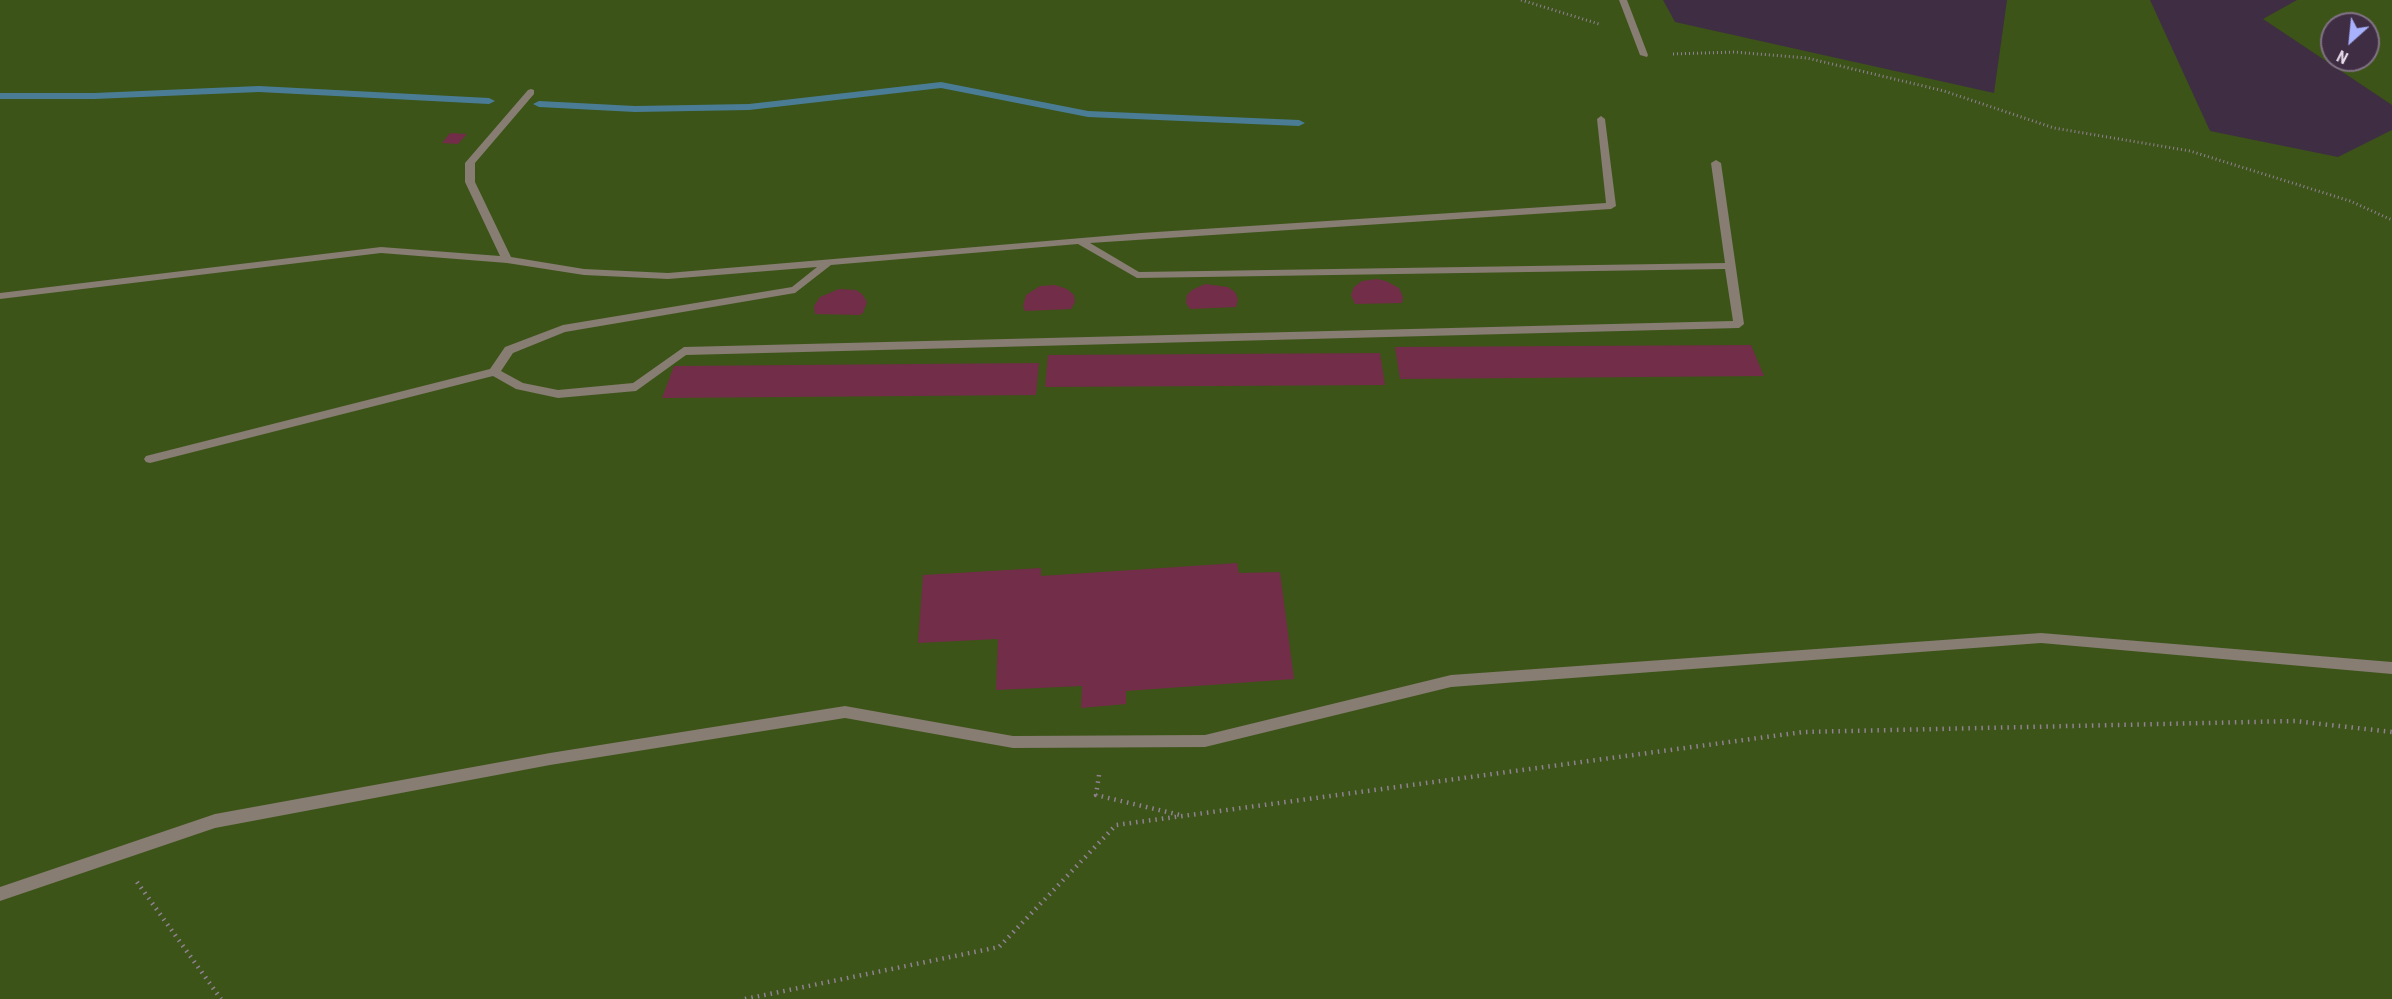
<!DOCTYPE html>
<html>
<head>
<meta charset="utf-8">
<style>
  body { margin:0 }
  #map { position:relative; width:2392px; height:999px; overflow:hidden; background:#3f2d43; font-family:"Roboto Condensed",sans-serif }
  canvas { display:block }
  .north { position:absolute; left:2320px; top:12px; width:60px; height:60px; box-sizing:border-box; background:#3f2d43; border:2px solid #817285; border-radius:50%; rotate:207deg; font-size:16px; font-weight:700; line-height:24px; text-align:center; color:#e5d9e7 }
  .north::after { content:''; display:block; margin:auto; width:21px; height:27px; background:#a7b1fc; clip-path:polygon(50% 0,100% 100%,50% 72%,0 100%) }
</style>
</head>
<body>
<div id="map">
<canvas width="2392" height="999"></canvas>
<div class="north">N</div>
</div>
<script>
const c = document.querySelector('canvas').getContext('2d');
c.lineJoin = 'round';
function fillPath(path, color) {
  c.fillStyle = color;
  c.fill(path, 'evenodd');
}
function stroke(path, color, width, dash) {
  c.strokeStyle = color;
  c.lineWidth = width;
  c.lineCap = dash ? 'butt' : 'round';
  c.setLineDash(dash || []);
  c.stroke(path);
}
fillPath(new Path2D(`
  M0 0H1663L1675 22 1994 93 2007 0H2150L2210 131 2338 157 2392 130V999H0Z
  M2297 0H2392V105L2263 19ZM2332 24H2368V60H2332Z`), '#3c5418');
fillPath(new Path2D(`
  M941 82 1088 111 1299 120 1305 123 1299 126 1088 117 941 88 749 110 635 112 539 107 533 104 539 101 635 106 749 104Z
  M259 86 489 98 495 101 489 104 259 92 94 99H0V93H94Z`), '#4a7d95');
fillPath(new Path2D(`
  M450 133 467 134 458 144 442 143Z
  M1377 279 1386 281 1399 288 1403 297 1402 303 1355 304 1351 295 1354 287 1362 281Z
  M1205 284 1228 287 1235 292 1238 299 1236 307 1190 309 1186 303 1187 295 1192 290Z
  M1055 285 1067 289 1074 295 1075 302 1071 309 1025 311 1023 306 1026 295 1040 286Z
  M839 289 856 290 862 294 867 302 863 313 860 315 815 314 814 306 820 297Z
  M1751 345 1764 376 1400 379 1395 347Z
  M1380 353 1385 385 1045 387 1048 355Z
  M1039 363 1036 395 662 398 674 366Z
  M1237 563 1239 573 1280 572 1294 679 1126 691V704L1081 708 1082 686 996 690 998 639 918 643 923 575 1041 568V576Z`), '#722d48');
stroke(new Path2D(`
  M1521 0 1599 24
  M1673 54 1734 52 1807 58 1944 91 2054 128 2190 151 2350 201 2392 220`), '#908193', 3, [1, 3]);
stroke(new Path2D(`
  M1099 775 1096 795 1180 815
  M137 882 221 999
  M745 999 999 947 1116 825 1803 732 2295 721 2392 732`), '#908193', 4.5, [1.5, 5]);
fillPath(new Path2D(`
  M1619 0H1627L1648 55 1647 57 1640 55Z
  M531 89 534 90V94L475 163V182L511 257 584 269 668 273 1141 233 1606 203 1597 119 1601 116 1605 119 1616 206 1611 209 1090 243 1139 272 1725 263 1711 163 1716 160 1721 163 1744 324 1739 328 686 355 636 391 558 398 516 389 493 376 150 463 146 462 144 459 146 456 490 369 505 347 563 325 792 287 817 267 668 279 584 275 507 263 381 253 0 299V293L381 247 500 256 465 182V163L528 90ZM1078 244 1137 278 1725 269 1733 321 684 347 633 383 558 390 523 383 501 371 513 353 565 332 795 293 831 265Z
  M2041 633 2392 662V674L2041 643 1451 687 1205 747 1013 748 845 718 550 765 215 828 0 901V887L215 814 550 753 845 706 1013 736 1205 735 1451 675Z`), '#877d72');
</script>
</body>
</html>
